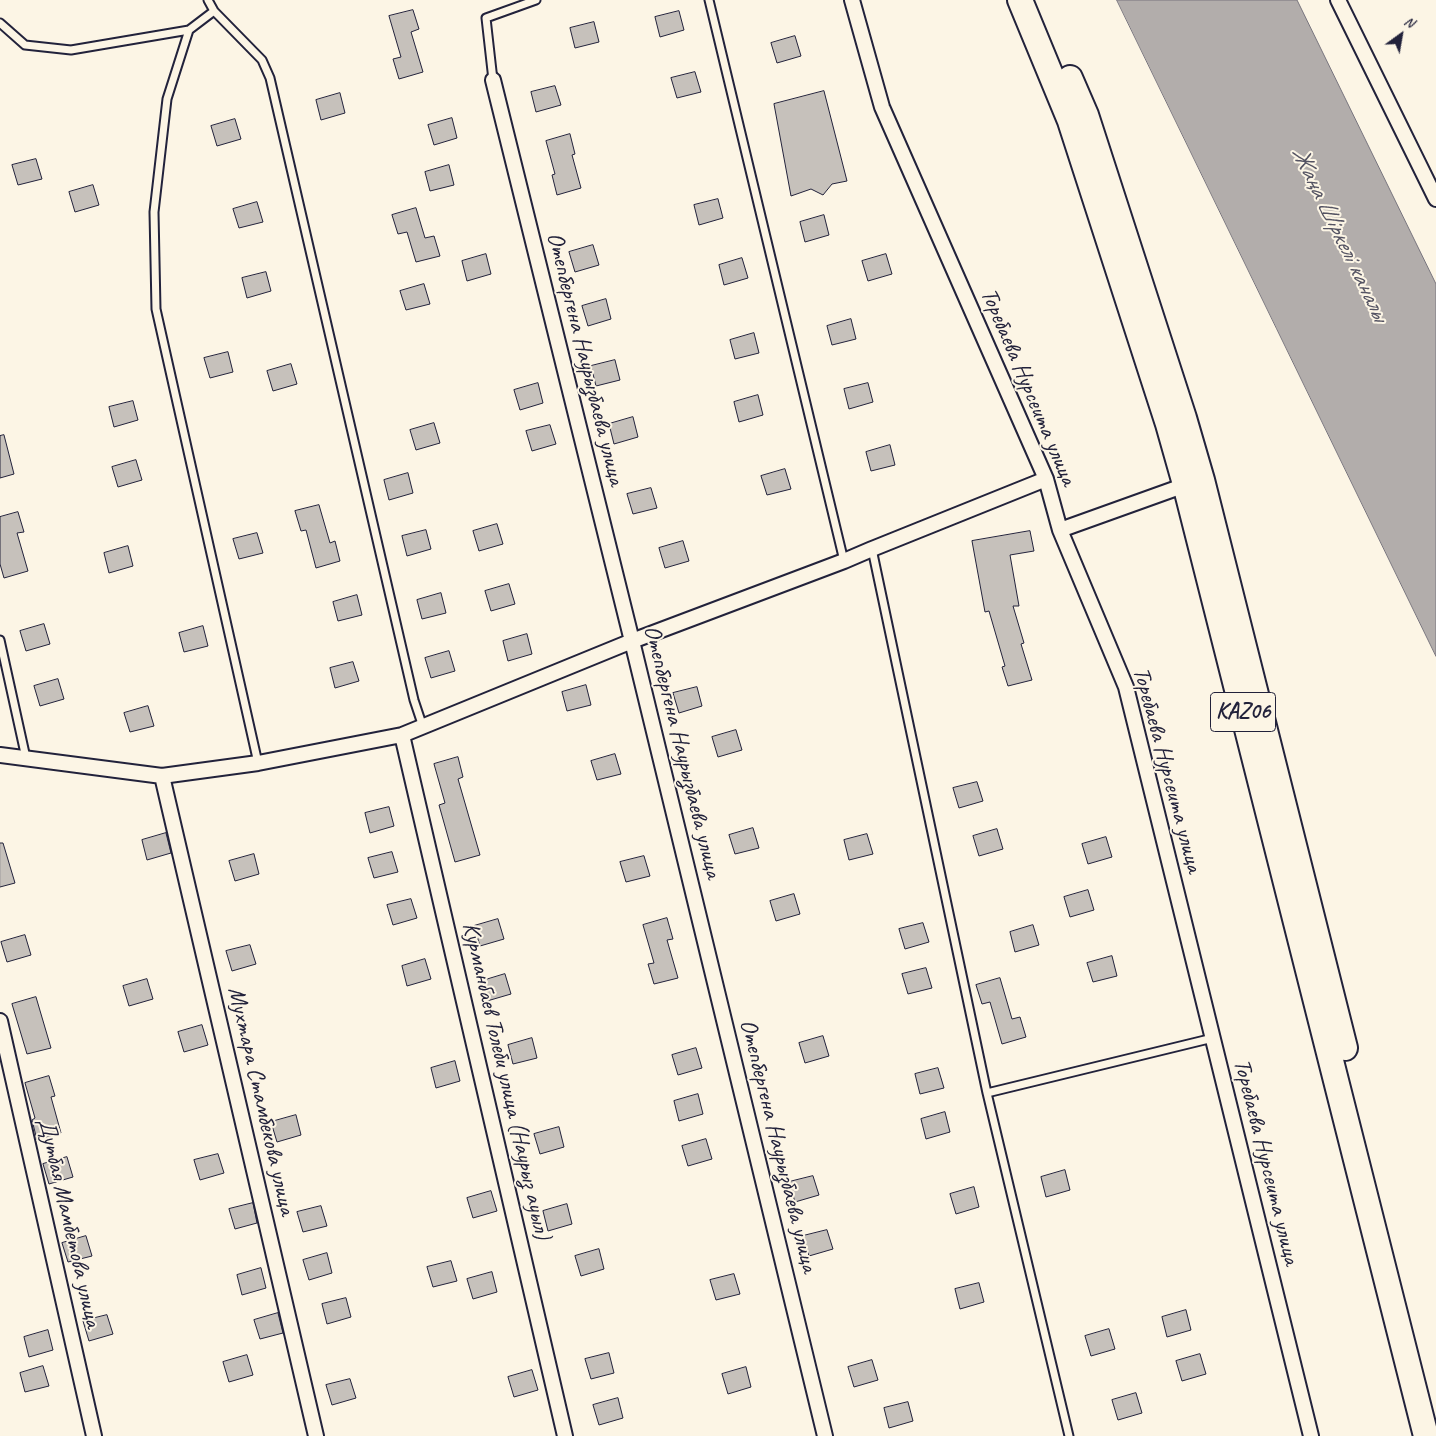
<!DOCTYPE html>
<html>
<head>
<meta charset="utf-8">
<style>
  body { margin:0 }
  #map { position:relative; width:1436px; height:1436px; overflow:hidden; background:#fcf5e5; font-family:Caveat,sans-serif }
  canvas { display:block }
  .north { position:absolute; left:1376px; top:10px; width:50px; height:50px; -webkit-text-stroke:4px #fcf5e5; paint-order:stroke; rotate:32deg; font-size:14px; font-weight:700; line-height:20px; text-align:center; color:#22223b }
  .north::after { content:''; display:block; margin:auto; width:18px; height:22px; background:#22223b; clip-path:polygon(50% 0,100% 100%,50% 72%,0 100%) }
</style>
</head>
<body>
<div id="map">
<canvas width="1436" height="1436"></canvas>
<div class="north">N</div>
</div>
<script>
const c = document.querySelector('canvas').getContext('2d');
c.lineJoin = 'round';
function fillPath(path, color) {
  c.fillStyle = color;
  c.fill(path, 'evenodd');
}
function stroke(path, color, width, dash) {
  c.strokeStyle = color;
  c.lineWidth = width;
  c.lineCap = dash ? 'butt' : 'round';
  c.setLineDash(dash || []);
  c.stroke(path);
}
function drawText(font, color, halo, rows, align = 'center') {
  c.font = font + ' Caveat,sans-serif';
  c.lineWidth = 4;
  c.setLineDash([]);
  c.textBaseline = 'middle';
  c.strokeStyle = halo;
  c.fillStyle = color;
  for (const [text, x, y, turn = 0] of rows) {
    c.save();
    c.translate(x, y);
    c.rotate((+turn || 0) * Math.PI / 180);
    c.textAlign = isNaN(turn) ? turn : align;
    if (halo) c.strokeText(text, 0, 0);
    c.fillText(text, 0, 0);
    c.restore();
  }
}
const water = new Path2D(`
  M1117 0H1297L1436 284V656Z`);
fillPath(water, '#b2adab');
stroke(water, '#78757e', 1);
const building = new Path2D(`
  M413 10 419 29 411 32 423 72 399 79 393 59 401 57 389 16Z
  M679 11 684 30 660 37 655 17Z
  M594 22 599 42 575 48 570 28Z
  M795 36 801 56 777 63 771 43Z
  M695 72 701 92 677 98 671 78Z
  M555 86 561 105 536 112 531 92Z
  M824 91 847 181 832 184 823 195 811 189 791 196 774 104Z
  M340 93 345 113 321 120 316 100Z
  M452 118 457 138 434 145 428 125Z
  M235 119 241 139 217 146 211 126Z
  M570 134 575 154 572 155 581 188 557 195 552 175 555 174 546 141Z
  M36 159 42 179 18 185 12 165Z
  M449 165 454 185 430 191 425 172Z
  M93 185 99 205 75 212 69 192Z
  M718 199 723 218 699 225 694 205Z
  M257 202 263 222 239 228 233 209Z
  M416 208 425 238 434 236 440 256 416 262 407 232 398 234 392 215Z
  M824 215 829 235 805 242 800 222Z
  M593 245 599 265 575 272 569 252Z
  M486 254 491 274 467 281 462 261Z
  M886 254 892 274 868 281 862 261Z
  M742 258 748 278 724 285 719 265Z
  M266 272 271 291 247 298 242 278Z
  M424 284 430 304 406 310 400 291Z
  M606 299 611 319 588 326 582 306Z
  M851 319 856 339 832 345 827 326Z
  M754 333 759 353 735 359 730 340Z
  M228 352 233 372 210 378 204 358Z
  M615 360 620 380 596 386 591 366Z
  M291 364 297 384 273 391 267 371Z
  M538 383 543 403 520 410 514 390Z
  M868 383 873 402 849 409 844 389Z
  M758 395 763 415 739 422 734 402Z
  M133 401 138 420 114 427 109 407Z
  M633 417 638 437 614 444 609 424Z
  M434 423 440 443 416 450 410 430Z
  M550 425 556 444 532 451 526 431Z
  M4 435 14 474 0 478V436Z
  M890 445 895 465 871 471 866 452Z
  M136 460 142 480 118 487 112 467Z
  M785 469 791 489 767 495 761 476Z
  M408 473 413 493 389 500 384 480Z
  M651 488 657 508 633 514 627 494Z
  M319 505 330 543 335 541 340 561 316 568 306 530 301 531 295 511Z
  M18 512 24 532 17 533 28 571 4 578 0 564V517Z
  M497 524 503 544 479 551 473 531Z
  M426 530 431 549 407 556 402 536Z
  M1030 531 1034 551 1010 555 1019 606H1013L1024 643 1021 644 1032 680 1008 686 1002 667 1005 666 989 611 985 612 972 541Z
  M257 533 263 553 239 559 233 539Z
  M683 541 689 561 665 568 659 548Z
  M128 546 133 566 109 573 104 553Z
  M509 584 515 604 491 611 485 591Z
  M441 593 446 613 422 619 417 600Z
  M357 595 362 615 338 621 333 602Z
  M44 624 50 644 26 651 20 631Z
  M203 626 208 646 184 652 179 633Z
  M527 634 532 654 508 661 503 641Z
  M449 651 455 671 431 678 425 658Z
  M353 662 359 681 335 688 330 668Z
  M58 679 64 699 40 706 34 686Z
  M586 685 591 705 567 711 562 692Z
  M697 687 702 706 679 713 673 693Z
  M148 706 154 726 130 732 124 713Z
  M736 730 742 750 718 757 712 737Z
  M615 754 621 774 597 780 591 761Z
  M458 757 463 777 458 779 480 855 455 862 439 805 445 803 434 764Z
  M977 782 983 801 959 808 953 788Z
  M389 807 394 826 370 833 365 813Z
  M753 828 759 848 735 854 729 835Z
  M997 829 1003 849 979 856 973 836Z
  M166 833 171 853 147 860 142 840Z
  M867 834 873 854 849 860 844 840Z
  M1106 837 1112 857 1088 864 1082 844Z
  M0 843H3L15 883 0 887Z
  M392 852 398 872 374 878 368 858Z
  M254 854 259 874 235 881 229 861Z
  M644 856 650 876 626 882 620 862Z
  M1088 890 1094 910 1070 917 1064 897Z
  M794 894 800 914 776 921 770 901Z
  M411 899 417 918 393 925 387 905Z
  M667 918 673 939 667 940 678 978 654 984 648 964 654 963 643 925Z
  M498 919 504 939 480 946 474 926Z
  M923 923 929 942 905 949 899 929Z
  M1033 925 1039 945 1015 952 1010 932Z
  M25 935 31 955 7 962 1 942Z
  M250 945 256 964 232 971 226 951Z
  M1112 956 1117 976 1093 982 1087 963Z
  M425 959 431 979 407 986 402 966Z
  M926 968 932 988 908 994 902 974Z
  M505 974 511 994 487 1001 482 981Z
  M1000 978 1012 1019 1020 1017 1026 1037 1002 1044 990 1002 982 1004 976 985Z
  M147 979 153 999 129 1006 123 986Z
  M36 997 51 1048 27 1054 12 1004Z
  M202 1025 208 1045 184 1052 178 1032Z
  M823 1036 829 1056 805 1063 799 1043Z
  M532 1038 537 1058 513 1064 508 1045Z
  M696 1048 702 1068 678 1075 672 1055Z
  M455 1061 460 1081 436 1088 431 1068Z
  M938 1068 944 1088 920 1094 915 1074Z
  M49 1076 55 1096 51 1097 61 1133 37 1140 32 1120 35 1118 25 1083Z
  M698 1094 703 1114 679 1121 674 1101Z
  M945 1112 950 1132 926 1139 921 1119Z
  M296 1115 301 1135 277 1142 271 1122Z
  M559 1127 564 1147 540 1154 534 1134Z
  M706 1139 712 1159 688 1166 682 1146Z
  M218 1154 224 1173 200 1180 194 1160Z
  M67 1157 73 1177 49 1184 43 1164Z
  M1065 1170 1070 1190 1046 1197 1041 1177Z
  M813 1176 819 1195 795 1202 789 1182Z
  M974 1187 979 1207 956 1214 950 1194Z
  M491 1191 497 1211 473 1218 467 1198Z
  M253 1203 257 1223 235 1229 229 1209Z
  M567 1204 572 1224 548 1231 543 1211Z
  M321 1206 327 1226 303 1232 297 1212Z
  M827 1230 833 1249 809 1256 803 1236Z
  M86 1236 92 1256 68 1262 62 1243Z
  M599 1249 604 1269 581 1276 575 1256Z
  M327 1253 332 1273 309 1280 303 1260Z
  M451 1261 457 1281 433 1287 427 1267Z
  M261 1268 266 1288 242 1295 237 1275Z
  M492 1272 497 1292 473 1299 467 1279Z
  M734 1274 740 1294 716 1300 710 1280Z
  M979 1283 984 1302 960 1309 955 1289Z
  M346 1298 351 1317 327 1324 322 1304Z
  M1186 1310 1191 1330 1167 1337 1162 1317Z
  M278 1313 283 1333 260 1339 254 1320Z
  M107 1315 113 1334 89 1341 83 1321Z
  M1109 1329 1115 1349 1091 1356 1085 1336Z
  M48 1330 53 1350 29 1357 24 1337Z
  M609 1353 614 1373 591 1379 585 1359Z
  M1200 1354 1206 1374 1182 1381 1176 1361Z
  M247 1355 253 1375 229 1382 223 1362Z
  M872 1360 878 1380 854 1387 848 1367Z
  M43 1366 49 1386 25 1392 20 1373Z
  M746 1367 751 1387 728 1394 722 1374Z
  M532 1370 538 1390 514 1397 508 1377Z
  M350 1379 356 1398 332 1405 326 1385Z
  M1136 1393 1142 1413 1118 1420 1112 1400Z
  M618 1398 623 1418 599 1425 593 1405Z
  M908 1402 913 1421 889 1428 884 1408Z`);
fillPath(building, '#c6c1bb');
stroke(building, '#22223b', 1);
const lane = new Path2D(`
  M709 0 844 561
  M214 11 262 60 270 78 414 700 423 727
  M0 23 25 45 71 50 189 30 214 11 208 0
  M189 30 167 99 154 212 156 309 258 763
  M493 80 486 18 536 0
  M872 549 987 1093 1069 1436
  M0 640 26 758
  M987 1093 1213 1038`);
const street = new Path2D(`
  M852 0 882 107 1046 479 1060 530 1126 687 1311 1436
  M1338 0 1436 199
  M493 80 632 641 825 1436
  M1060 530 1191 483
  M402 735 565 1436
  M0 755 162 776 258 763 402 735 632 641 844 561 872 549 1046 479
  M162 776 316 1436
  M0 1021 94 1436`);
const highway = new Path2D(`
  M1020 0 1070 121 1168 424 1185 484 1426 1436
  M1070 78 1086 115 1184 418 1202 480 1345 1048`);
stroke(lane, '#22223b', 11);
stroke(street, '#22223b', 18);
stroke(highway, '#22223b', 28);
stroke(lane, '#fcf5e5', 7);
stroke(street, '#fcf5e5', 14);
stroke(highway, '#fcf5e5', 24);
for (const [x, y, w] of [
  [1243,712,65]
]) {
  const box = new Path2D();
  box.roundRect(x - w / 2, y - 19.5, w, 39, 4);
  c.fillStyle = '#fcf5e5';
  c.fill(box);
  stroke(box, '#22223b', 1);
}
drawText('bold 22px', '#22223b', null, [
  ["KАZ06",1243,712]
]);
drawText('24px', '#22223b', '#fcf5e5', [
  ["Отепбергена Наурызбаева улица",585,359,76],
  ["Торебаева Нурсеита улица",1028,387,67],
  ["Отепбергена Наурызбаева улица",682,752,76],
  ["Торебаева Нурсеита улица",1167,770,75],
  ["Курманбаев Толеби улица (Наурыз ауыл)",506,1081,77],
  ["Мухтара Стамбекова улица",261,1101,77],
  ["Отепбергена Наурызбаева улица",778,1146,76],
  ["Торебаева Нурсеита улица",1266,1162,76],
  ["Дутбая Мамбетова улица",69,1223,77]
]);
drawText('italic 25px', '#545362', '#fcf5e5', [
  ["Жаңа Шіркелі каналы",1339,234,64]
]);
</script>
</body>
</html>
